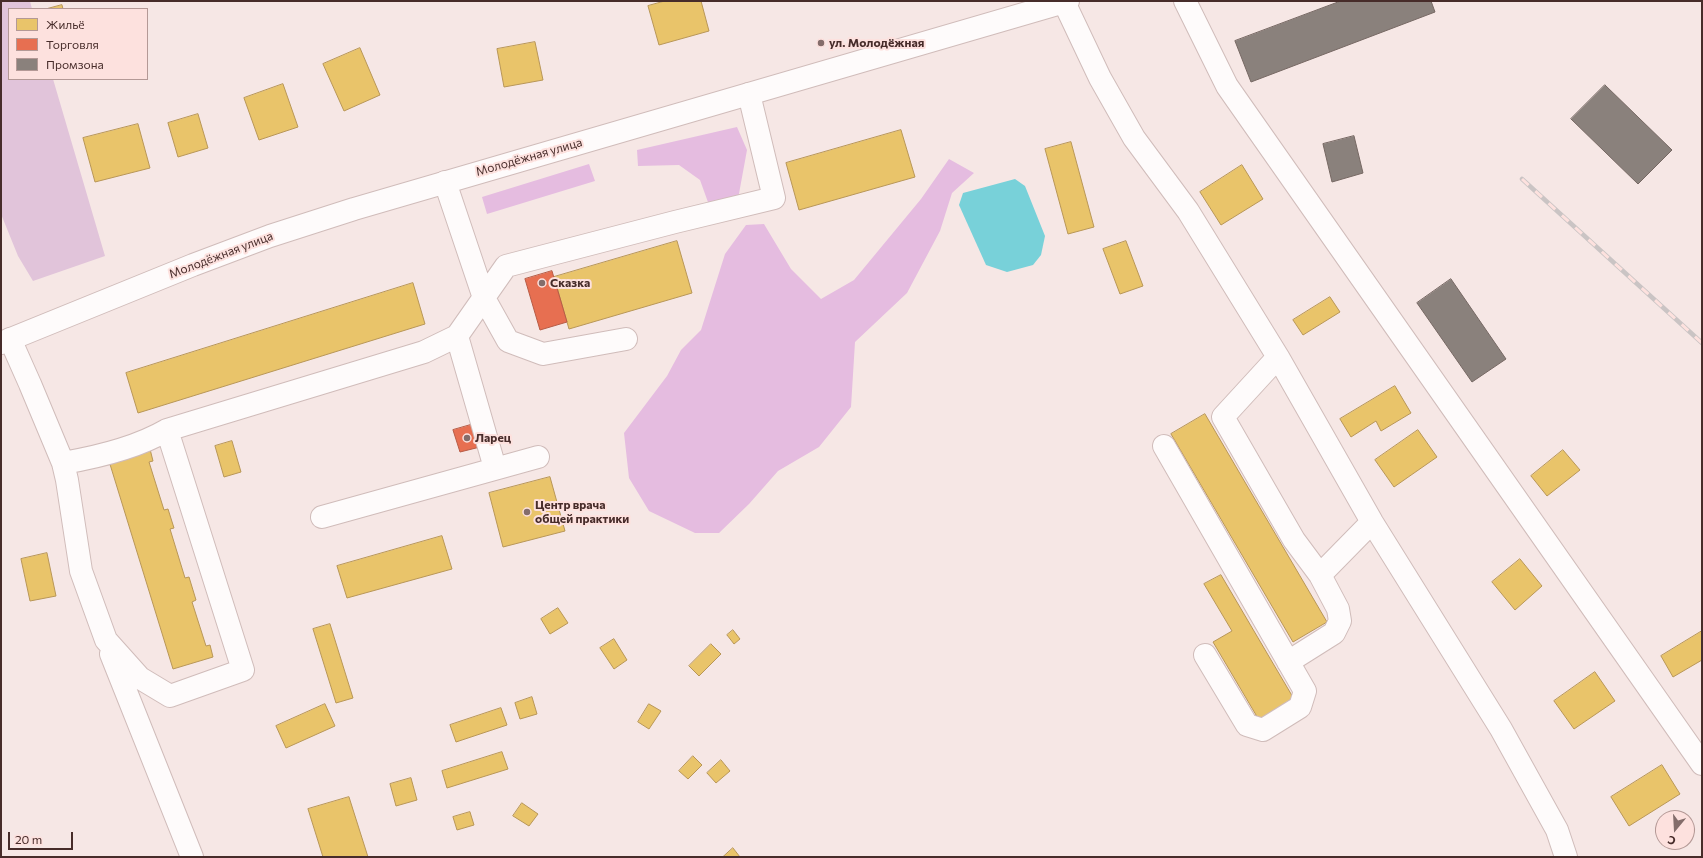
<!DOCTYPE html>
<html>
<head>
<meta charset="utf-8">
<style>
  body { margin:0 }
  #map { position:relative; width:1703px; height:858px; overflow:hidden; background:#f6e7e5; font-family:Commissioner,sans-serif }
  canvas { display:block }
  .frame { position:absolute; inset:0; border:2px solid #472c2a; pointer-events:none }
  .legend { position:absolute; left:8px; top:8px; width:140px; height:72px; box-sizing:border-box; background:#fde1de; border:1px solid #b49996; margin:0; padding:5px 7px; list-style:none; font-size:12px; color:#472c2a }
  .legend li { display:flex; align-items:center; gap:8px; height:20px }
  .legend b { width:20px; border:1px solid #b49996 }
  .north { position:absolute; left:1655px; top:810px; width:40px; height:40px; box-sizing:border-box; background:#fde1de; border:1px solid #b49996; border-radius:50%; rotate:198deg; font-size:11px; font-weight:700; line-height:16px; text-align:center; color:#472c2a }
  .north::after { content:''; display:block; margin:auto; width:14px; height:18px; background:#846d6b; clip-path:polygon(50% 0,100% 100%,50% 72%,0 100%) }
  .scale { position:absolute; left:8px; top:832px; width:65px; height:18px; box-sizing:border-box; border:2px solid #472c2a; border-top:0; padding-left:5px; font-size:12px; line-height:14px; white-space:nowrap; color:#472c2a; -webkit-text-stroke:3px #fde1de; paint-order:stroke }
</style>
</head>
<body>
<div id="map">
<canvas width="1703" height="858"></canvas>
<div class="frame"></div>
<ul class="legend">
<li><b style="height:11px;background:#e9c46a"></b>Жильё</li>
<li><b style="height:11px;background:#e76f51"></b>Торговля</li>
<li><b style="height:11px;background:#8a817c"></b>Промзона</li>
</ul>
<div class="north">С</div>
<div class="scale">20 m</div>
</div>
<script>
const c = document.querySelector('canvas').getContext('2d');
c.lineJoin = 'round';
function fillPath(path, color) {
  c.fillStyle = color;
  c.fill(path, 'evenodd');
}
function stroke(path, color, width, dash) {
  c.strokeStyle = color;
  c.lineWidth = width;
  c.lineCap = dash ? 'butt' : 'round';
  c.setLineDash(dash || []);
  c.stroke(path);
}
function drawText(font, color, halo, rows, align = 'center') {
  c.font = font + ' Commissioner,sans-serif';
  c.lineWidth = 4;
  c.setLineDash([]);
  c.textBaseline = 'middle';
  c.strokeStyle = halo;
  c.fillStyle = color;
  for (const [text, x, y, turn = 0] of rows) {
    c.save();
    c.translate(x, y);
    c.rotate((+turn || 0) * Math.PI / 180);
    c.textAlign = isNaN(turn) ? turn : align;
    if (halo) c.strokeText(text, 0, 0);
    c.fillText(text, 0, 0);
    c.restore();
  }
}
fillPath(new Path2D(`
  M1 1H30L32 9H9V79H53L105 256 33 281 18 256 1 214Z`), '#e1c4da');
fillPath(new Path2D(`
  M737 127 747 150 738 199 709 205 700 180 679 165 638 166 637 150Z
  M949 159 974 173 952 193 940 231 907 293 855 342 851 407 819 447 778 471 749 504 719 533H695L649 511 629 478 624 433 667 376 681 350 701 330 725 254 746 225 764 224 791 269 821 299 854 280 921 199Z
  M589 164 595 181 487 214 482 197Z`), '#e5bce0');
fillPath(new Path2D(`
  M1015 179 1025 186 1045 236 1041 255 1033 265 1007 272 986 265 959 205 963 193Z`), '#78d1d9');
const homes = new Path2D(`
  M665 1H701L709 31 659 45 648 6Z
  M62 5 63 9H46Z
  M535 42 543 80 504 87 497 49Z
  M360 48 380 95 344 111 323 64Z
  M283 84 298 127 259 140 244 98Z
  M198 114 208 148 178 157 168 123Z
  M138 124 150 168 95 182 83 138Z
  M901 130 915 177 799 210 786 163Z
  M1071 142 1094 227 1068 234 1045 149Z
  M1242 165 1263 199 1221 225 1200 192Z
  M677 241 692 293 569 329 554 277Z
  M1126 241 1143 286 1120 294 1103 249Z
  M413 283 425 324 138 413 126 373Z
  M1330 297 1340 312 1303 335 1293 320Z
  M1395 386 1411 413 1381 431 1376 421 1351 437 1340 419Z
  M1205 414 1327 622 1293 642 1171 434Z
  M1418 430 1437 457 1394 487 1375 460Z
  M232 441 241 472 224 477 215 446Z
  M150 449 153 461 149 462 164 510 168 509 174 528 170 529 185 578 189 577 196 600 192 602 206 646 210 645 213 657 173 669 109 461Z
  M1563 450 1580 470 1547 496 1531 476Z
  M550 477 565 531 503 547 489 493Z
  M442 536 452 569 347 598 337 566Z
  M47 553 56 596 30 601 21 559Z
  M1520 559 1542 586 1515 610 1492 582Z
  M1221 575 1294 699 1259 720 1213 642 1232 631 1204 584Z
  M558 608 568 623 550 634 541 619Z
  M330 624 353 698 336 703 313 629Z
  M733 630 740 639 734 644 727 635Z
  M1702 631V660L1673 677 1661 656Z
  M614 639 627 660 614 669 600 648Z
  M711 644 721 654 699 676 689 666Z
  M1595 672 1615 701 1574 729 1554 701Z
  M532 697 537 714 520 719 515 703Z
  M325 704 335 726 286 748 276 726Z
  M649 704 661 711 649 729 638 722Z
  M501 708 507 725 456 742 450 725Z
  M502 752 508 769 447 788 442 771Z
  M693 756 702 765 688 779 679 771Z
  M721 760 730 771 716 783 707 773Z
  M1662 765 1680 794 1629 826 1611 797Z
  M411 778 417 800 396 806 390 784Z
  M349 797 368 857H323L308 809Z
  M522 803 538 814 529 826 513 816Z
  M470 812 474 825 457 830 453 817Z
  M733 848 740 857H723Z`);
fillPath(homes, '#e9c46a');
stroke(homes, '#b89657', 1);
const shops = new Path2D(`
  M552 271 567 322 540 330 525 279Z
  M474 424 480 447 460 452 453 430Z`);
fillPath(shops, '#e76f51');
stroke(shops, '#b75b45', 1);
const industry = new Path2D(`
  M1341 1H1431L1435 12 1251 82 1235 41Z
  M1605 85 1672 150 1638 184 1571 119Z
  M1354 136 1363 173 1332 182 1323 144Z
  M1451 279 1506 359 1472 382 1417 303Z`);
fillPath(industry, '#8a817c');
stroke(industry, '#766863', 1);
const minor = new Path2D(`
  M1185 1 1227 86 1702 764
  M1064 2 1100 78 1134 138 1188 211 1278 357 1372 522 1501 729 1557 830 1566 857
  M445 182 484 298 508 341 543 354 626 339
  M457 336 506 266 675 222 774 198 749 94
  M10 339 30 384 63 463 67 480 81 571 106 640 140 678 170 696 243 670 167 430
  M1278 357 1223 417 1294 540 1320 575 1338 609 1340 621 1334 633 1288 662
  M1164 446 1305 691 1300 707 1263 730 1247 725 1205 655
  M63 463C98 457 136 448 167 430L424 352 457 336 495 468
  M322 517 538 457
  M1320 575 1372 522
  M111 654 192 857`);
const major = new Path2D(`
  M1 343 193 265 270 236 354 209 1068 1`);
stroke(minor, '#d0bcba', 24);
stroke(major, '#d0bcba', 24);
stroke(minor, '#fefbfb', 22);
stroke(major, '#fefbfb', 22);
const rail = new Path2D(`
  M1522 179 1702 343`);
stroke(rail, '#cac4c4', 4.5);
stroke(rail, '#fde1de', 3, [9]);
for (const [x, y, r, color] of [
  [821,43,4,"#846d6b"],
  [542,283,4,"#846d6b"],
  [467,438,4,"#846d6b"],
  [527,512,4,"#846d6b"]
]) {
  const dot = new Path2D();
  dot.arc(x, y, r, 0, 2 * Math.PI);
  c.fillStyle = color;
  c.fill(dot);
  stroke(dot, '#fde1de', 1.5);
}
drawText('bold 12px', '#472c2a', '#fde1de', [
  ["ул. Молодёжная",829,43],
  ["Сказка",550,283],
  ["Ларец",475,438],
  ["Центр врача",535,505],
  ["общей практики",535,519]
], 'left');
drawText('12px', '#472c2a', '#fde1de', [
  ["Молодёжная улица",529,157,-16],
  ["Молодёжная улица",221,255,-21]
]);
</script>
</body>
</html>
